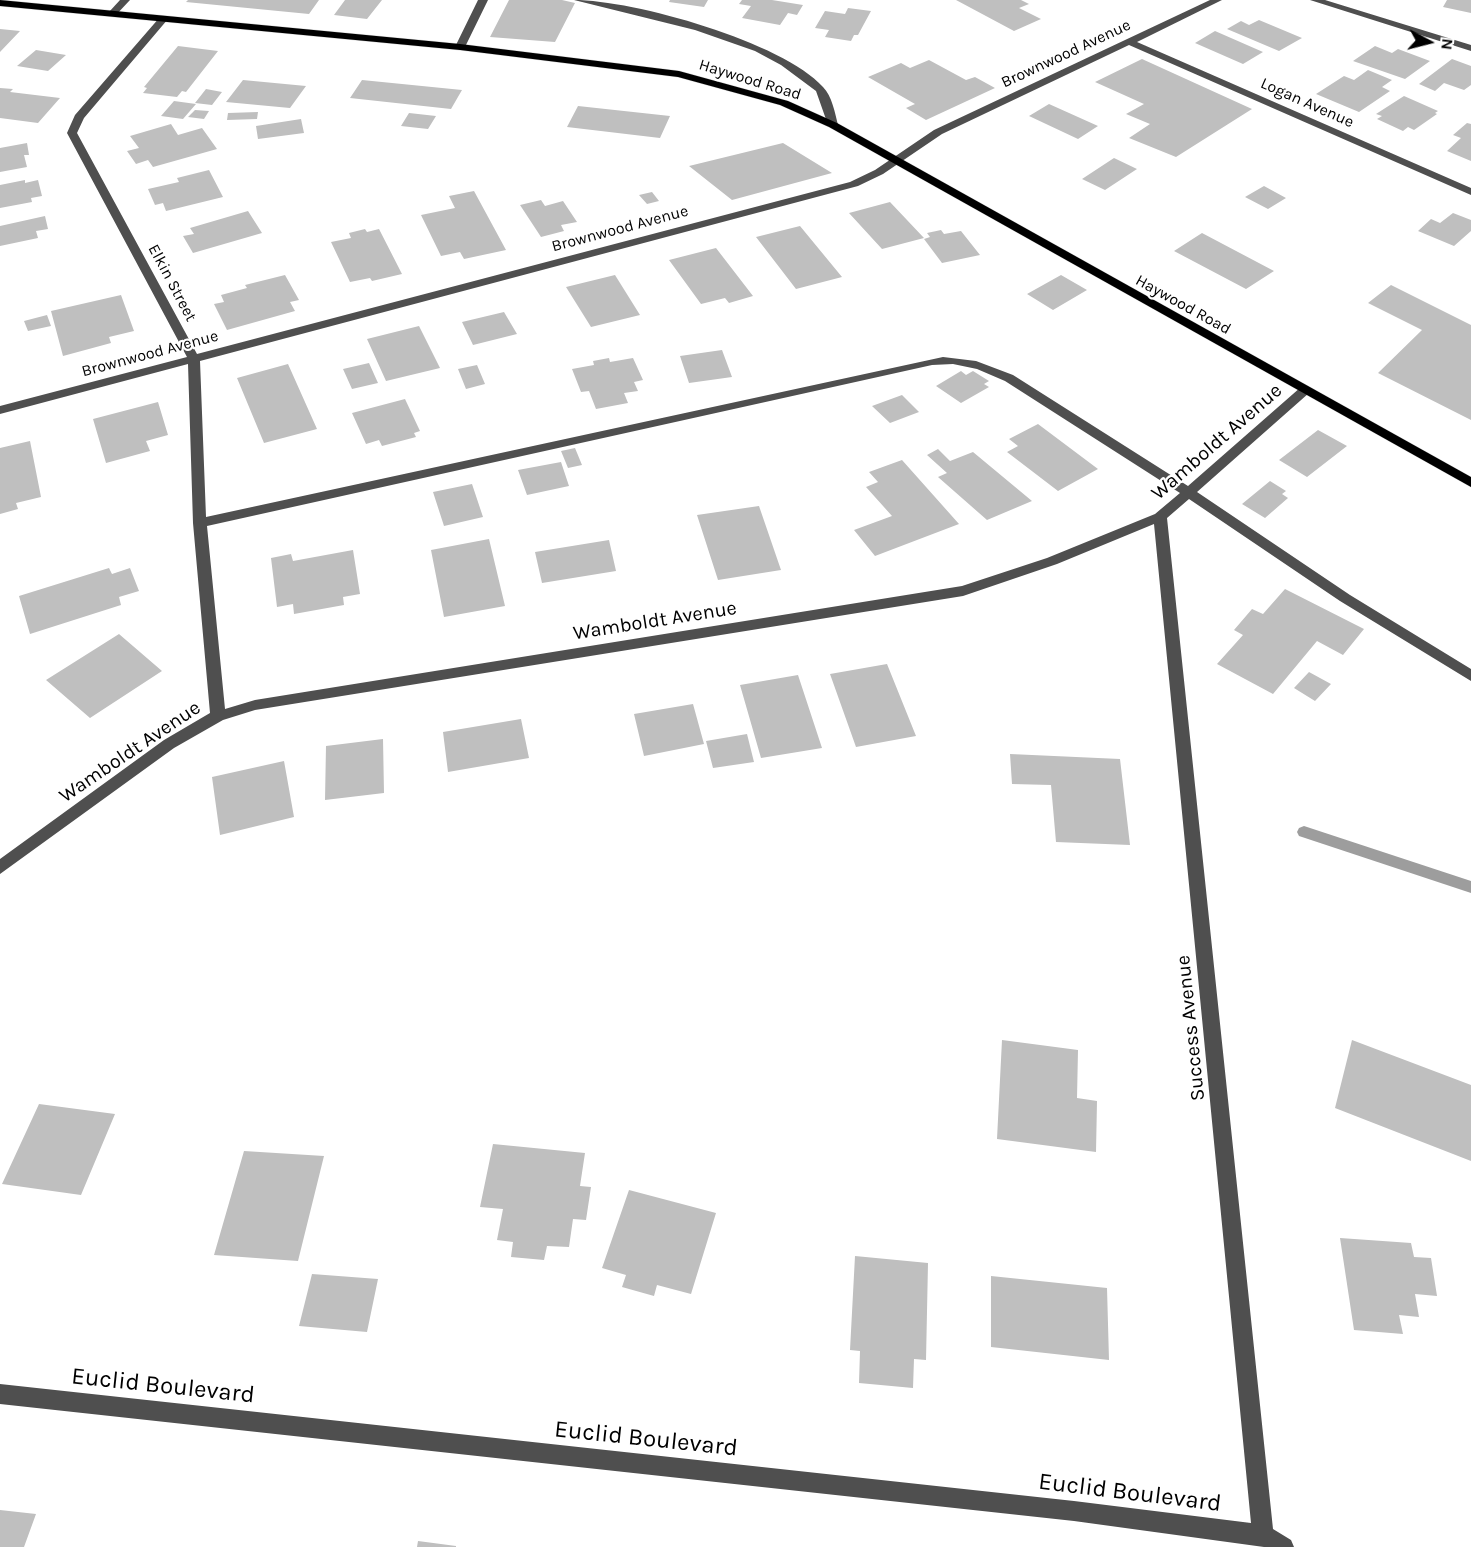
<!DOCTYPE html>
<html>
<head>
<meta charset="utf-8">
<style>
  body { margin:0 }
  #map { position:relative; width:1471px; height:1547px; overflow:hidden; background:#fff; font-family:Karla,sans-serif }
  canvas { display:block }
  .north { position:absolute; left:1399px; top:12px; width:60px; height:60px; -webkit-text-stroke:4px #fff; paint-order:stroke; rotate:97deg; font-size:16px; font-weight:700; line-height:24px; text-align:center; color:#000 }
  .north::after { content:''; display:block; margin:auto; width:21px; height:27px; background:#000; clip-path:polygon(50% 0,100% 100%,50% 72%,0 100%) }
</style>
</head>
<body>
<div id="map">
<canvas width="1471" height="1547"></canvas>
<div class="north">N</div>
</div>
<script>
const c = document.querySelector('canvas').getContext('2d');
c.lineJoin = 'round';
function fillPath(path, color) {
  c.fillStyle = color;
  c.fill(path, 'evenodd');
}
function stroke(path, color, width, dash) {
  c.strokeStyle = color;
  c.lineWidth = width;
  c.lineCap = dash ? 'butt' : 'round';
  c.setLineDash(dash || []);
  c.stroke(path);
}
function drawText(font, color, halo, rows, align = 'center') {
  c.font = font + ' Karla,sans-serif';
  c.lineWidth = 4.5;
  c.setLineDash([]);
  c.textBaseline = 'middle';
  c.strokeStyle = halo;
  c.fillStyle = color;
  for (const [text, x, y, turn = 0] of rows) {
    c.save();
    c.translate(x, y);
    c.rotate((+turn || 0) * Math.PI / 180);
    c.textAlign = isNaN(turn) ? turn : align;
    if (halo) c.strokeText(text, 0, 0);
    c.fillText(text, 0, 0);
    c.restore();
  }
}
fillPath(new Path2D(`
  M1304 826 1471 881V893L1299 836 1297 832 1299 828Z`), '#9d9d9d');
fillPath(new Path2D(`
  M188 0H319L309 14 186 2Z
  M345 0H382L367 19 334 15Z
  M509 0H562L575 3 555 42 490 37Z
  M670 0H708L704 7 669 2Z
  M742 0H772L803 5 797 15 788 13 780 25 742 18 751 6 739 4Z
  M956 0H1021L1029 4 1019 8 1041 19 1014 31Z
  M1447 0H1471V13L1443 7Z
  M848 8 871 11 858 35H854L851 41 825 37 829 30 815 28 825 11 845 14Z
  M1259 20 1302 38 1279 51 1227 29 1241 21 1249 25Z
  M0 29 20 31 0 52Z
  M1215 31 1263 52 1243 64 1195 43Z
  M178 46 218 51 186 92 182 91 177 97 143 93 147 88 144 87Z
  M1375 46 1392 53 1398 49 1430 61 1405 79 1353 61Z
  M36 50 66 55 48 71 17 66Z
  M1142 59 1252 109 1176 157 1129 138 1150 124 1126 114 1144 104 1095 82Z
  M1452 59 1471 66V85L1464 90 1444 83 1435 91 1419 84Z
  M929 60 966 80 975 77 995 88 926 120 906 108 915 104 868 77 901 63 910 68Z
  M1368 70 1392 80 1382 87 1390 91 1359 112 1316 94 1344 76 1354 80Z
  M243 80 306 86 290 108 226 102Z
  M362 80 462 90 451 109 350 98Z
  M0 88 13 89 10 92 60 98 38 123 0 118Z
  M206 89 222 92 212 105 195 103Z
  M1404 96 1438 111 1435 113 1437 114 1414 130 1408 127 1403 131 1377 119 1382 116 1376 114Z
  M174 101 196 104 183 119 161 116Z
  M1049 104 1098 126 1078 139 1029 116Z
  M578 106 670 116 660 138 567 127Z
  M195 110 209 111 204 119 188 117Z
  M258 112 257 119 227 120 228 113Z
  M409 113 436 116 428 129 401 126Z
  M301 119 304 133 258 139 256 126Z
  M1467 123 1471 124V161L1447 151 1461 138 1453 135Z
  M171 124 178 135 202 128 217 149 153 167 148 160 136 164 127 151 139 148 130 136Z
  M27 143 29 155H24L27 167 0 172V148Z
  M783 143 832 173 732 200 689 166Z
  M1114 158 1137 169 1105 190 1082 179Z
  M209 170 223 197 166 211 163 203 155 205 148 189 179 182 177 178Z
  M25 180V183L38 180 42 196 31 198 32 202 0 208V185Z
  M1264 186 1286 198 1268 209 1245 197Z
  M474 191 506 250 464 259 460 252 441 256 421 215 455 208 449 196Z
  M652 192 659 201 647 204 639 195Z
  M541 200 545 206 563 201 577 222 561 225 564 231 541 237 520 205Z
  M890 202 924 238 882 249 849 213Z
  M248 211 262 233 193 253 183 236 194 234 190 228Z
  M1453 213 1471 220V231L1454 246 1418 231 1431 219 1440 223Z
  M45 216 48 229 36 231 38 238 0 246V226Z
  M800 226 842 277 796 289 756 237Z
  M365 229 367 232 379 229 402 274 372 281 370 278 350 282 331 242 351 238 349 233Z
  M941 230 944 234 961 231 980 255 942 263 924 239 930 237 927 233Z
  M1202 233 1274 271 1246 289 1174 251Z
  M716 248 753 296 729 303 725 298 701 304 669 260Z
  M285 275 299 300 290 302 295 311 227 330 214 304 224 302 221 295 247 288 245 285Z
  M615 275 640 315 591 327 566 287Z
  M1061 275 1087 290 1053 310 1027 294Z
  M1391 285 1471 325V420L1378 373 1422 330 1368 303Z
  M121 295 134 331 109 337 111 343 63 356 51 311Z
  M504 312 517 334 473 345 462 322Z
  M47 315 51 326 28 331 24 321Z
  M419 326 440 368 386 381 367 339Z
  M722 350 732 377 689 383 680 356Z
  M609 358 610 362 633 358 643 380 634 382 638 391 624 393 628 403 596 409 589 391 581 392 572 369 594 365 593 361Z
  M369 363 378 383 352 389 343 369Z
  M288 364 317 429 264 443 237 378Z
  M477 365 485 384 466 389 458 369Z
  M961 371 966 375 973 371 989 381 984 384 989 387 961 403 936 386Z
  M902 395 919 412 890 423 872 406Z
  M405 399 420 431 414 433 416 437 382 446 379 440 366 444 352 413Z
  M158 402 168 435 146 441 150 451 106 463 93 419Z
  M1038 424 1098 469 1058 491 1007 452 1018 446 1009 439Z
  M1318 430 1347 446 1307 477 1279 460Z
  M30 441 41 497 16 503 18 509 0 514V448Z
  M575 448 582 465 568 468 561 451Z
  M938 449 950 461 973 452 1032 501 987 520 938 477 947 473 927 455Z
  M902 460 959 524 875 556 854 530 892 516 866 487 878 482 869 472Z
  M561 462 569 486 527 495 518 470Z
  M1270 481 1286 491 1282 494 1288 498 1265 518 1242 504Z
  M472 484 483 517 444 526 433 492Z
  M759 506 781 570 718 580 697 515Z
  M489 539 505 606 444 617 431 550Z
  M609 540 616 571 542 583 535 552Z
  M353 550 360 594 343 597 344 605 294 614 293 604 277 607 271 558 291 554 293 561Z
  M109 568 112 574 130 568 139 591 119 597 121 605 30 634 19 596Z
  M1285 589 1364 629 1343 655 1317 641 1273 694 1217 664 1243 635 1234 630 1252 609 1263 614Z
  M119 634 162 671 90 718 46 680Z
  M887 664 916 736 856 747 830 674Z
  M1309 672 1331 684 1315 701 1294 688Z
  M798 675 822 748 761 758 740 685Z
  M693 704 704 744 644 756 634 714Z
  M521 719 529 758 448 772 443 732Z
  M747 734 754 762 713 768 706 741Z
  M383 739 384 793 325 800 326 746Z
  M1010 754 1120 759 1130 845 1056 842 1051 785 1012 784Z
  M284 761 294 817 220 835 212 777Z
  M1002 1040 1078 1050 1077 1098 1097 1101 1096 1152 997 1139Z
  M1352 1040 1471 1085V1161L1335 1108Z
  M39 1104 115 1114 81 1195 2 1184Z
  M493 1144 585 1153 580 1186 591 1187 586 1220 573 1219 569 1247 547 1246 544 1260 511 1257 513 1242 497 1240 503 1209 480 1207Z
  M244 1151 324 1156 298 1261 214 1255Z
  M629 1190 716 1213 691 1294 657 1285 654 1296 622 1287 626 1275 602 1268Z
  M1340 1238 1411 1243 1414 1257 1431 1258 1437 1296 1415 1294 1419 1317 1399 1315 1403 1334 1354 1330Z
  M855 1256 928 1263 926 1360 914 1359 913 1388 859 1383 860 1351 850 1350Z
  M312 1274 378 1279 367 1332 299 1326Z
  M991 1276 1107 1288 1109 1360 991 1347Z
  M0 1510 36 1514 24 1547H0Z
  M418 1541 456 1546V1547H417Z`), '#bfbfbf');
const major = new Path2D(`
  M0 0 460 44 679 71 788 101 837 123 1471 477V487L829 127 780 105 678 77 460 50 0 6Z`);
stroke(major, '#dbdbdb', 1);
fillPath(new Path2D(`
  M120 0H130L115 16H109V12Z
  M478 0H488L465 47 457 49 455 47Z
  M574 0C634 0 783 42 823 87 832 96 835 113 838 125L833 128 828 125 816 91 781 65 755 51 695 30Z
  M1210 0H1222L1137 42 1471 188V195L1129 45 942 134 883 174 858 186 200 361 206 517 943 357 976 361 1013 375 1188 486 1301 387H1309V393L1197 492 1350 595 1471 669V681L1340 601 1189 499 1167 518 1273 1529 1291 1540 1294 1547H1264L1074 1521 0 1404V1384L1074 1501 1251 1523 1154 524 1057 564 963 596 255 710 223 720 174 748 0 874V859L164 740 210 713 193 523 188 364 0 414V406L187 357 67 133 75 115 160 17 168 19 84 118 77 133 197 354 850 182 875 170 934 130ZM953 364 977 369 1005 381 1180 493 1155 514 1047 558 962 586 255 700 225 709 207 526 932 365Z
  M1310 0H1325L1471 45V51Z`), '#4f4f4f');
fillPath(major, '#000');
drawText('16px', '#000', '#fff', [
  ["Brownwood Avenue",1066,54,-25],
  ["Haywood Road",750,80,17],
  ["Logan Avenue",1307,103,24],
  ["Brownwood Avenue",620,229,-15],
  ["Elkin Street",172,283,62],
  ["Haywood Road",1183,305,29],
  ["Brownwood Avenue",150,354,-15]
]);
drawText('20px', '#000', '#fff', [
  ["Wamboldt Avenue",1217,442,-41],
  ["Wamboldt Avenue",655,621,-9],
  ["Wamboldt Avenue",130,752,-34],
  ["Success Avenue",1191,1028,-96]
]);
drawText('24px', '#000', '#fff', [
  ["Euclid Boulevard",163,1386,6],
  ["Euclid Boulevard",646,1439,6],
  ["Euclid Boulevard",1130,1493,7]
]);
</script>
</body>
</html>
